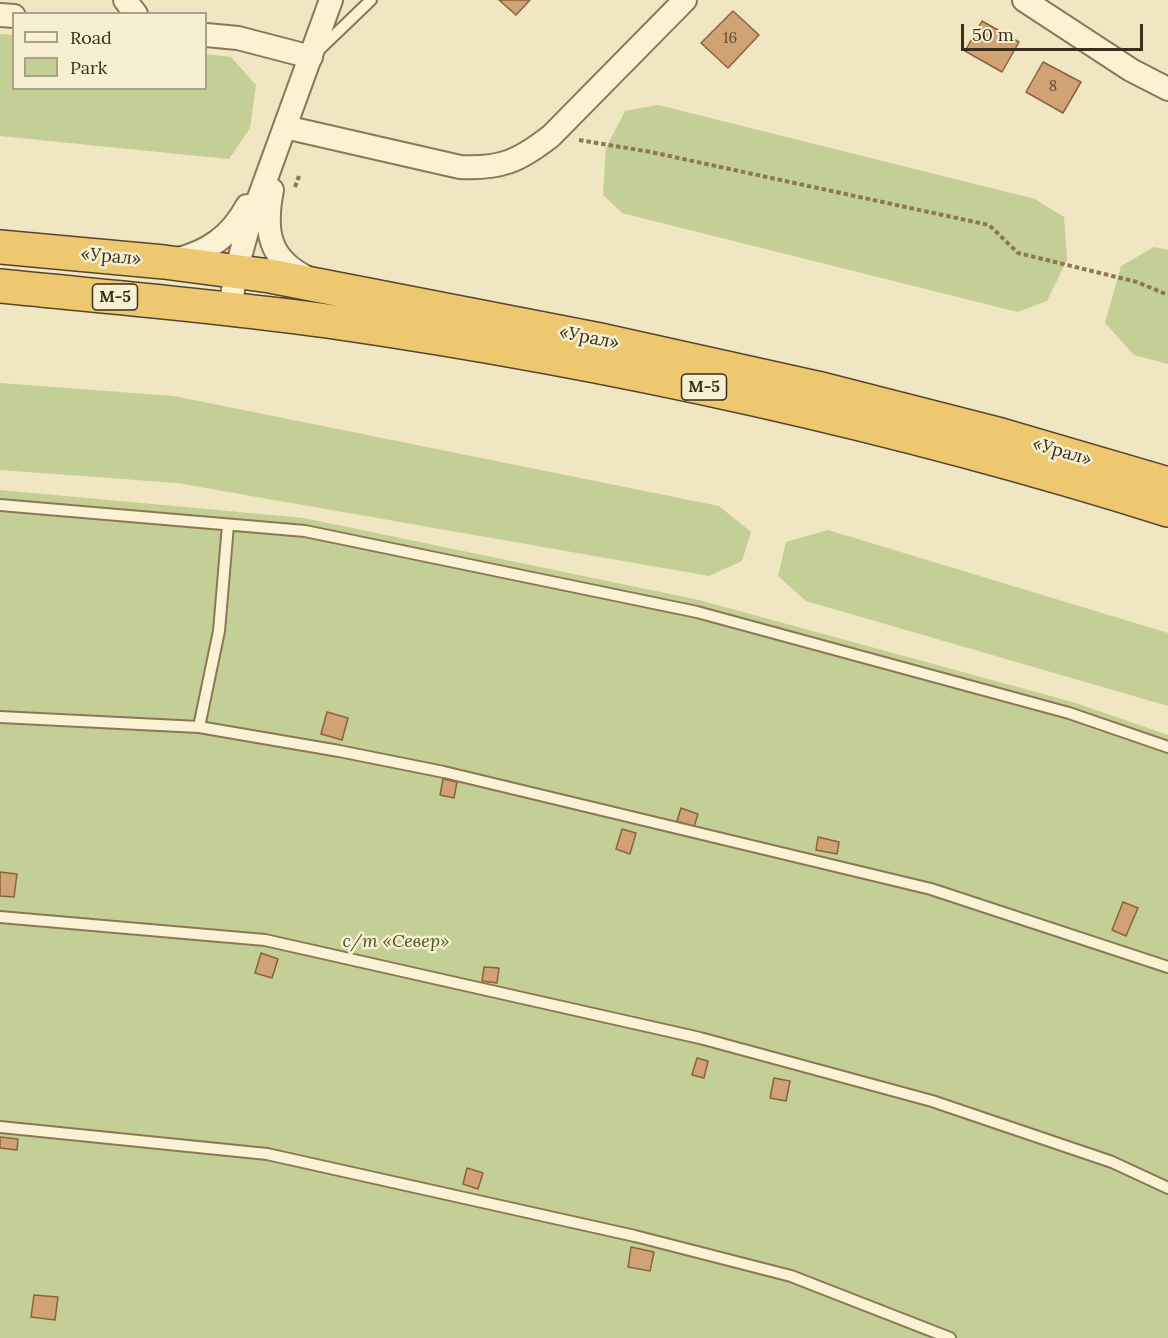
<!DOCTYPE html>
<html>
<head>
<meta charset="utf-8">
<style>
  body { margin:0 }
  #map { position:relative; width:1168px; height:1338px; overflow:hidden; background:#f0e6c1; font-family:Lora,serif }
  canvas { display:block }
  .legend { position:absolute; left:12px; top:12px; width:195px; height:78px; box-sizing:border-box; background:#f7efd1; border:2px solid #aba189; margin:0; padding:8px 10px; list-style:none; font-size:18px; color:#392d1c }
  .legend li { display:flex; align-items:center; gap:12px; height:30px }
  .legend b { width:30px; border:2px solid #aba189 }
  .scale { position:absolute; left:961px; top:24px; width:182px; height:27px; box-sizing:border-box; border:3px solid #392d1c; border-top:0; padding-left:8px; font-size:18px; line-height:21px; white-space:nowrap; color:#392d1c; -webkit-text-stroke:4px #f7efd1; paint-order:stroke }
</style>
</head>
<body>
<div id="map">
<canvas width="1168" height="1338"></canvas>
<ul class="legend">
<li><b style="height:8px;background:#fbf2d4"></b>Road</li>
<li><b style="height:16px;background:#c3cf94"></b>Park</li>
</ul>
<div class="scale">50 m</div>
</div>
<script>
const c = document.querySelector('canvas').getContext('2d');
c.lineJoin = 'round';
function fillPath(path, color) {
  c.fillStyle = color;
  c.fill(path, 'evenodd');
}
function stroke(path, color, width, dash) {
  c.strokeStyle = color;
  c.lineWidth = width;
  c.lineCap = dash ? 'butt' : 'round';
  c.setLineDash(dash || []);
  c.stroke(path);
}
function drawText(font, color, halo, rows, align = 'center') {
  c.font = font + ' Lora,serif';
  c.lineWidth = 5;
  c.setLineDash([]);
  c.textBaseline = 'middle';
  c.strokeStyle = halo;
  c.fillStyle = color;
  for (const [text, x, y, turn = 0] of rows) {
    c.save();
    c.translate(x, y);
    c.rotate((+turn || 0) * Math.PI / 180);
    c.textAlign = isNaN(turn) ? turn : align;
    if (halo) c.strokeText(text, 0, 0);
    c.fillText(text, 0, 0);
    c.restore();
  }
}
fillPath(new Path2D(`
  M0 34 13 35 14 88H206V54L231 57 256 85 250 128 229 159 0 136Z
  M658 105 1035 199 1064 217 1067 260 1047 301 1018 312 622 213 603 195 606 148 625 111Z
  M1154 247 1168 250V364L1134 355 1105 323 1121 266Z
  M0 383 174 396 719 506 751 532 742 561 709 576 177 483 0 470Z
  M0 490 304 518 699 600 1076 703 1168 735V1338H0Z
  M828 530 1168 633V706L806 601 778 576 786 542Z`), '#c3cf94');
const building = new Path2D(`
  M499 0H530L516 15Z
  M733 11 759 35 728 68 701 43Z
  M982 21 1019 42 1002 72 965 51Z
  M1043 62 1081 82 1063 113 1026 92Z
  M327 712 348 718 342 740 321 734Z
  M443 779 457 782 454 798 440 795Z
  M681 808 698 814 694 827 677 821Z
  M622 829 636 833 630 854 616 849Z
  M818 837 839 842 837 854 816 850Z
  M0 872 17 874 14 897 0 896Z
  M1123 902 1138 908 1126 936 1112 930Z
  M261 953 278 959 272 978 255 973Z
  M484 967 499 968 497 983 482 981Z
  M697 1058 708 1061 704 1078 692 1075Z
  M774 1078 790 1081 786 1101 770 1098Z
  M0 1137 18 1139 17 1150 0 1148Z
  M467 1168 483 1173 478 1189 463 1184Z
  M631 1247 654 1252 650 1271 628 1267Z
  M34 1295 58 1297 55 1320 31 1317Z`);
fillPath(building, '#d1a274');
stroke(building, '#8b623c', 1.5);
const service = new Path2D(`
  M320 49 371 0
  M0 505 305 531 697 612 1069 713 1168 747
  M0 717 199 727 339 751 444 772 931 889 1168 967
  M199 727 219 631 228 525
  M0 917 265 940 700 1038 932 1101 1112 1162 1168 1188
  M0 1127 267 1154 635 1236 791 1276 950 1338`);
const minor = new Path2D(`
  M125 0 136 14
  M1024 0 1131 70 1168 89
  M0 15 14 16
  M206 35 238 38 311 57
  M285 127 460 167C501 169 519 161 551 136L685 0
  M272 190C264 231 268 260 310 279
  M175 260C208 252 231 236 247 206
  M230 309 236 271 248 228 331 0`);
const trunk = new Path2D(`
  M0 247 164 262 270 276 605 341 817 388 1001 435 1168 484
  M0 286C109 297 219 306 327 321 612 362 894 424 1168 510`);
stroke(service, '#8b7757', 14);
stroke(minor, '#8b7757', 26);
stroke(trunk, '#58442c', 36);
stroke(new Path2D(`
  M579 140 651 152 989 225 1018 253 1137 282 1168 295
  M295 187 299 176`), '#8b7757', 4, [4.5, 3]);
stroke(service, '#fbf2d4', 10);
stroke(minor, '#fbf2d4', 22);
stroke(trunk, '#eec771', 33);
drawText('15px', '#5f4a32', null, [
  ["16",730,39],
  ["8",1053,87]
]);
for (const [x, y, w] of [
  [115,297,45],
  [704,387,45]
]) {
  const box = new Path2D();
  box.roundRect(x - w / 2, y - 13, w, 26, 4.5);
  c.fillStyle = '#f7efd1';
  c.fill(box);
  stroke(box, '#392d1c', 1.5);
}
drawText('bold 16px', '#392d1c', null, [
  ["М-5",115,297],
  ["М-5",704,387]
]);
drawText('18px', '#392d1c', '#f7efd1', [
  ["«Урал»",111,257,5],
  ["«Урал»",589,338,11],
  ["«Урал»",1062,452,16]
]);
drawText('italic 18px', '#455722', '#f7efd1', [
  ["с/т «Север»",396,942]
]);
</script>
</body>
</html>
